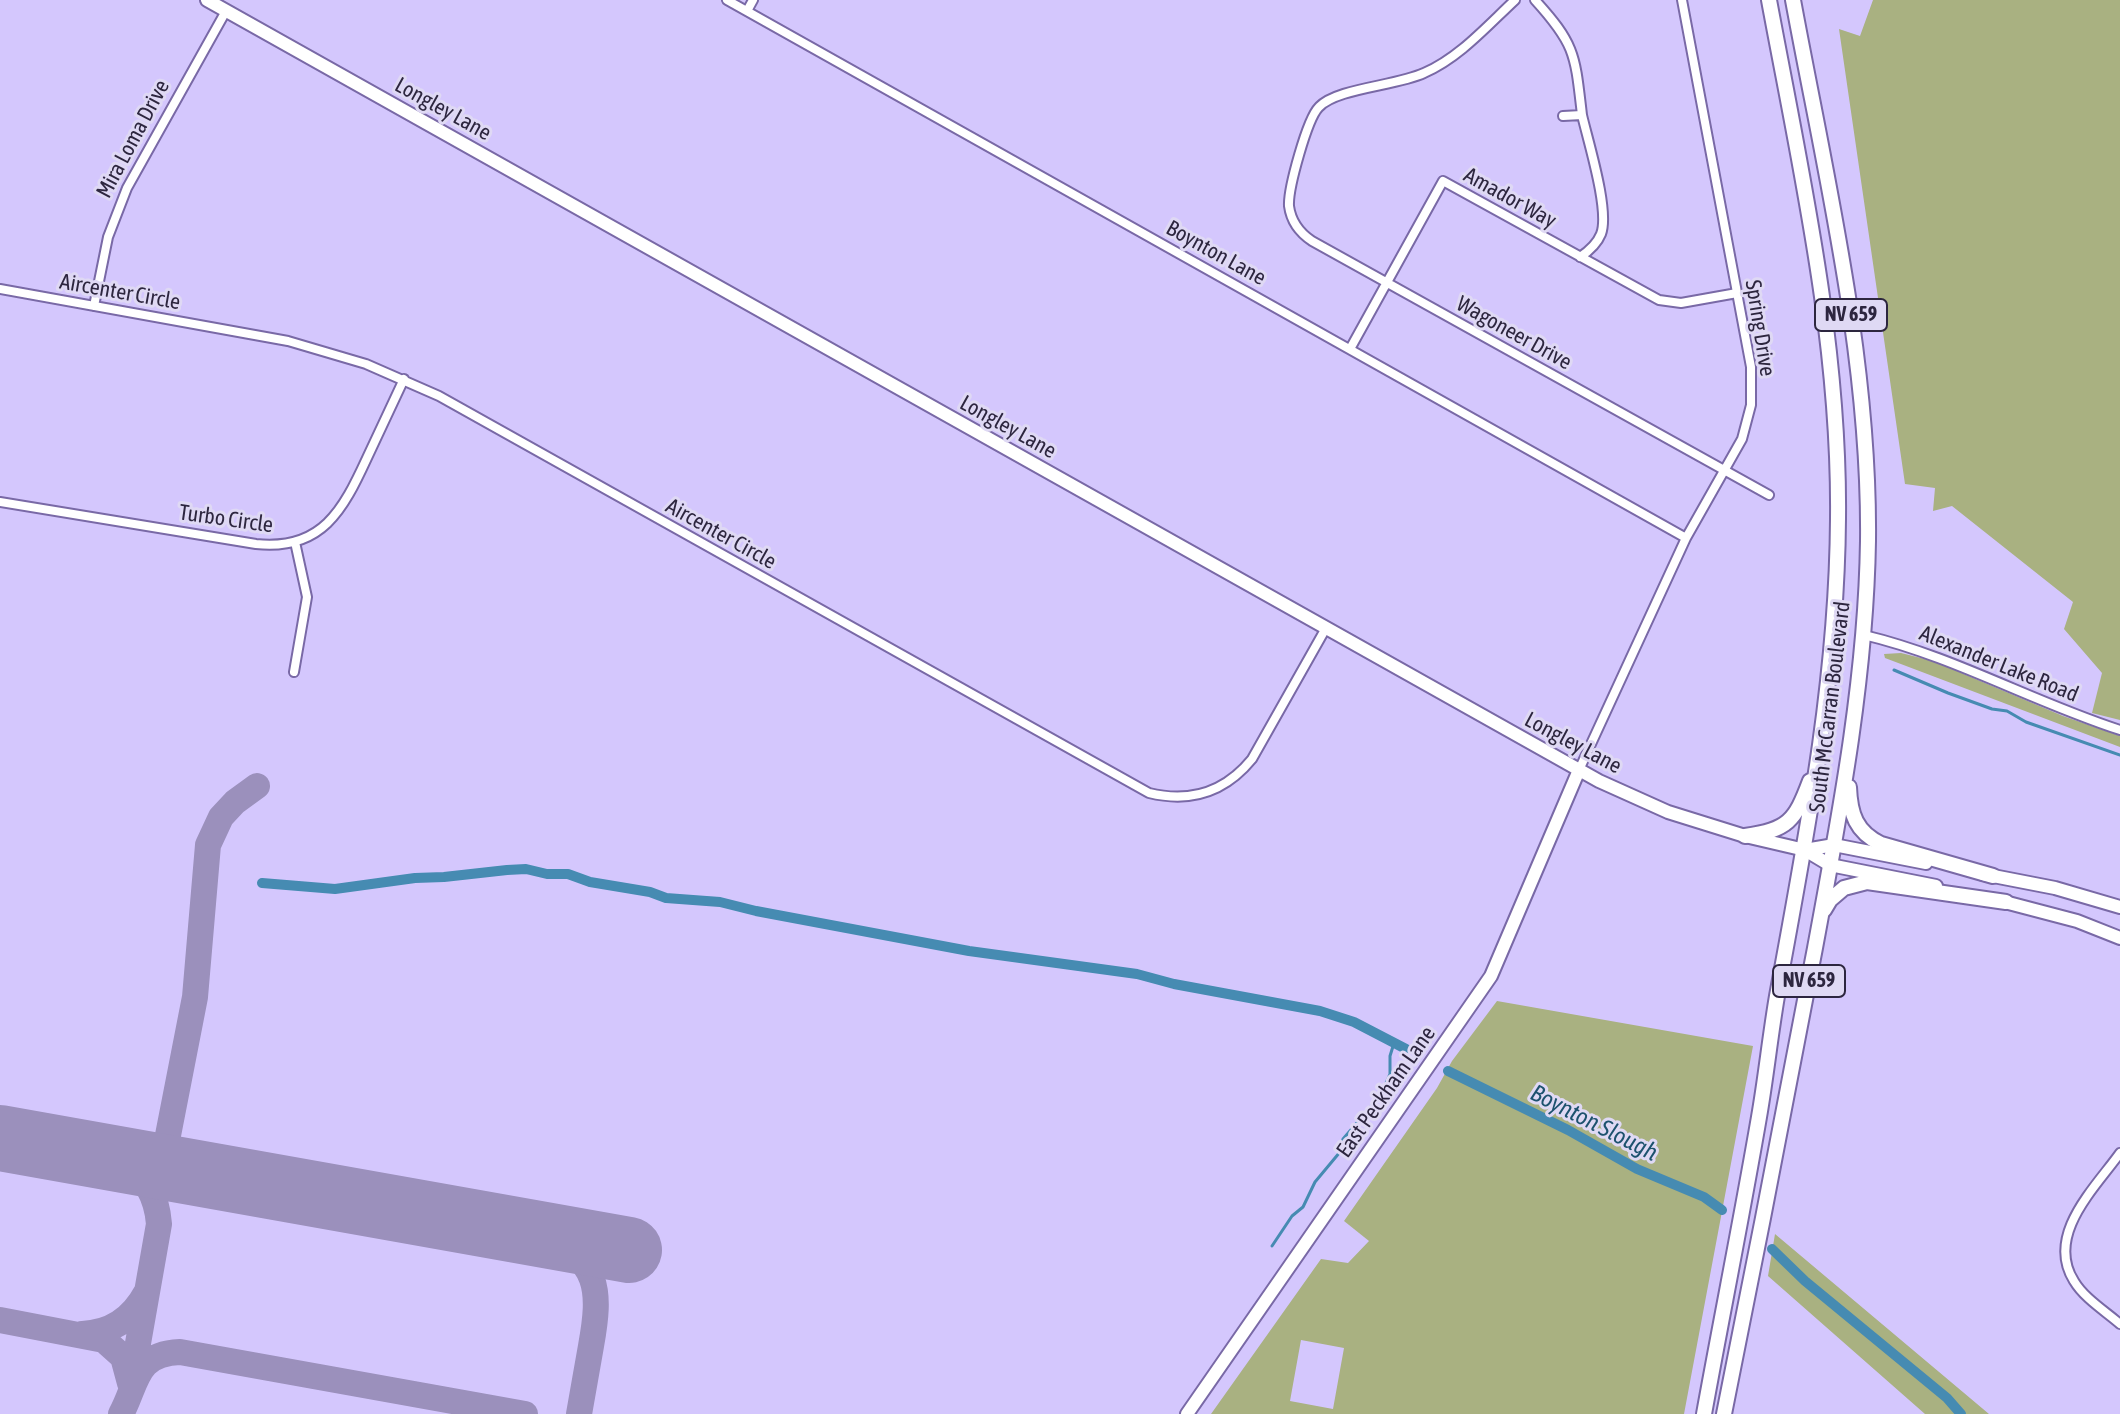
<!DOCTYPE html>
<html>
<head>
<meta charset="utf-8">
<style>
  body { margin:0 }
  canvas { display:block; background:#d4c7fd }
</style>
</head>
<body>
<canvas width="2120" height="1414"></canvas>
<script>
const c = document.querySelector('canvas').getContext('2d');
c.lineJoin = 'round';
function fillPath(path, color) {
  c.fillStyle = color;
  c.fill(path, 'evenodd');
}
function stroke(path, color, width, dash) {
  c.strokeStyle = color;
  c.lineWidth = width;
  c.lineCap = dash ? 'butt' : 'round';
  c.setLineDash(dash || []);
  c.stroke(path);
}
function drawText(font, color, halo, rows, align = 'center') {
  c.font = font + ' "Asap Condensed",sans-serif';
  c.lineWidth = 6;
  c.setLineDash([]);
  c.textBaseline = 'middle';
  c.strokeStyle = halo;
  c.fillStyle = color;
  for (const [text, x, y, turn = 0] of rows) {
    c.save();
    c.translate(x, y);
    c.rotate((+turn || 0) * Math.PI / 180);
    c.textAlign = isNaN(turn) ? turn : align;
    if (halo) c.strokeText(text, 0, 0);
    c.fillText(text, 0, 0);
    c.restore();
  }
}
fillPath(new Path2D(`
  M1873 0H2120V720L2092 713 2102 673 2064 629 2073 602 1952 506 1933 511 1935 488 1905 484 1839 29 1860 36Z
  M1901 653 1933 661 2063 716 2120 736V747L1885 658 1884 654Z
  M1497 1001 1753 1046 1684 1414H1211L1321 1259 1348 1263 1369 1241 1344 1221 1437 1088 1452 1061ZM1301 1340 1344 1348 1333 1409 1290 1401Z
  M1775 1234 1989 1414H1925L1768 1276Z`), '#a9b181');
stroke(new Path2D(`
  M1894 670 1948 693 1992 709 2007 711 2026 722 2120 755
  M1272 1246 1292 1216 1303 1207 1315 1182 1340 1152 1343 1139 1380 1096 1390 1074V1056L1394 1043`), '#468bb2', 3);
stroke(new Path2D(`
  M262 883 335 889 415 878 444 877 507 870 526 869 547 874H568L590 882 650 892 666 898 720 902 756 911 969 951 1137 974 1174 984 1320 1011 1354 1022 1406 1049
  M1448 1071 1568 1130 1637 1169 1704 1197 1722 1210
  M1772 1249 1805 1281 1947 1398 1961 1414`), '#468bb2', 10);
stroke(new Path2D(`
  M122 1159C145 1175 157 1196 159 1224L131 1383
  M162 1166 195 997 208 845 221 817 235 802 257 786
  M542 1236C600 1259 601 1291 591 1346 587 1369 583 1391 579 1414
  M0 1320 104 1340 123 1357 130 1383
  M82 1334C111 1333 132 1319 146 1293
  M121 1414C138 1383 134 1354 180 1352L525 1414`), '#9b90bc', 26);
stroke(new Path2D(`
  M0 1138 629 1250`), '#9b90bc', 66);
const street = new Path2D(`
  M727 0 1686 538
  M1515 0C1487 26 1459 58 1424 73 1396 86 1337 88 1319 107 1307 119 1288 189 1289 206 1291 221 1300 233 1312 241L1769 495
  M1535 0C1576 45 1575 55 1582 115
  M747 11 753 0
  M1563 116 1582 115C1588 141 1610 211 1601 234 1597 244 1589 251 1580 257
  M0 289 288 341 366 364 439 396 1149 793C1190 803 1225 792 1252 759L1326 628
  M94 306 108 237 127 188 226 11
  M1350 349 1443 181 1659 300 1681 303 1737 293
  M0 502 256 544C322 551 343 510 367 458 379 432 392 405 404 379
  M1864 635C1953 656 2033 702 2120 730
  M294 672 307 597 295 542
  M1579 770 1686 538 1742 439 1751 405V367L1682 0
  M2120 1153C2095 1188 2045 1235 2074 1281 2084 1298 2105 1311 2120 1324`);
const secondary = new Path2D(`
  M207 0 1599 781 1668 812 1745 836 1805 850 1830 865 1936 886
  M1805 850 1834 845 1926 863
  M1983 874 2055 888 2120 907
  M1997 900 2077 921 2120 938
  M1187 1414 1491 976 1579 770`);
const primary = new Path2D(`
  M1849 787C1850 814 1856 832 1881 844L1993 876
  M1745 836C1788 830 1795 821 1810 781
  M1824 910 1830 900 1844 888 1867 882 2006 902
  M1704 1414C1722 1315 1742 1216 1759 1117 1766 1077 1770 1037 1777 996 1806 838 1837 681 1838 519 1840 343 1801 172 1769 0
  M1724 1414C1755 1259 1786 1103 1815 948 1840 813 1866 678 1868 541 1870 359 1826 178 1793 0`);
stroke(street, '#7969a6', 12);
stroke(secondary, '#7969a6', 16);
stroke(primary, '#7969a6', 18);
stroke(street, '#fff', 8);
stroke(secondary, '#fff', 12);
stroke(primary, '#fff', 14);
for (const [x, y, w] of [
  [1851,315,72],
  [1809,981,72]
]) {
  const box = new Path2D();
  box.roundRect(x - w / 2, y - 16, w, 32, 6);
  c.fillStyle = '#dfd9f4';
  c.fill(box);
  stroke(box, '#2d263f', 2);
}
drawText('bold 20px', '#2d263f', null, [
  ["NV 659",1851,315],
  ["NV 659",1809,981]
]);
drawText('22px', '#2d263f', '#dfd9f4', [
  ["Longley Lane",443,109,29],
  ["Mira Loma Drive",133,139,-62],
  ["Amador Way",1510,198,29],
  ["Boynton Lane",1216,253,29],
  ["Aircenter Circle",120,292,10],
  ["Spring Drive",1760,328,81],
  ["Wagoneer Drive",1514,333,29],
  ["Longley Lane",1008,427,29],
  ["Turbo Circle",226,519,8],
  ["Aircenter Circle",721,534,29],
  ["Alexander Lake Road",1999,664,22],
  ["South McCarran Boulevard",1830,707,-83],
  ["Longley Lane",1573,743,28],
  ["East Peckham Lane",1386,1092,-55]
]);
drawText('italic 24px', '#1d526e', '#dfd9f4', [
  ["Boynton Slough",1594,1123,27]
]);
</script>
</body>
</html>
